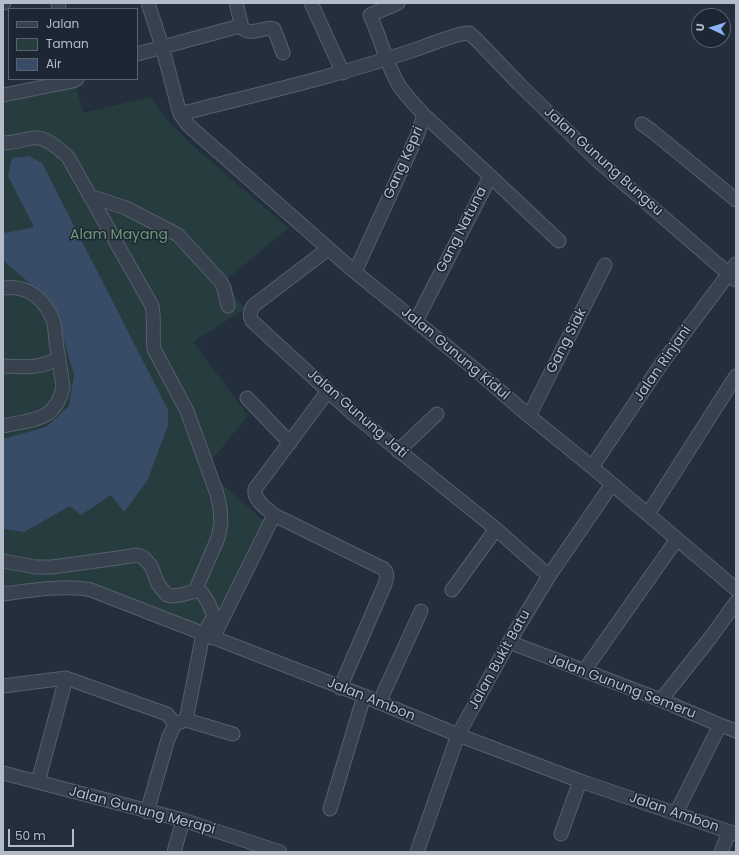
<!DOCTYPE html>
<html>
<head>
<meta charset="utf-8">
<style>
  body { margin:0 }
  #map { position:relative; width:739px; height:855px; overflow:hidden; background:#242f3e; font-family:Poppins,sans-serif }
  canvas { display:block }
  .frame { position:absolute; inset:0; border:4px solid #b4bcc9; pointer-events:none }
  .legend { position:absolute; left:8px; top:8px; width:130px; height:72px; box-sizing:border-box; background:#1d2633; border:1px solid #59626f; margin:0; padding:5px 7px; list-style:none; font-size:12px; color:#b4bcc9 }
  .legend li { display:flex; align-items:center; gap:8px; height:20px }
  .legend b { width:20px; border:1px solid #59626f }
  .north { position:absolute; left:691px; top:8px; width:40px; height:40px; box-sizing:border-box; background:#1d2633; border:1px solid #59626f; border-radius:50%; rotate:274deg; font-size:11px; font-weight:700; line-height:16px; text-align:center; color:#b4bcc9 }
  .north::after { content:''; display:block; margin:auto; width:14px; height:18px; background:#8ab4f8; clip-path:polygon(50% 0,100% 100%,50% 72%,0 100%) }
  .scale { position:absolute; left:8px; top:829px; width:66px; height:18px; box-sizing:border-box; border:2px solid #b4bcc9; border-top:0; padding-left:5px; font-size:12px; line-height:14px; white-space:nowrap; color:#b4bcc9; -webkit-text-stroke:3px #1d2633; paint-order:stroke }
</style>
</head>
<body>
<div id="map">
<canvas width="739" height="855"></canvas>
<div class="frame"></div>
<ul class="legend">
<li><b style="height:5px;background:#38414e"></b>Jalan</li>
<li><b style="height:11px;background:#263c3f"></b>Taman</li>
<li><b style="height:11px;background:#394c67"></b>Air</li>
</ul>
<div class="north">U</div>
<div class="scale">50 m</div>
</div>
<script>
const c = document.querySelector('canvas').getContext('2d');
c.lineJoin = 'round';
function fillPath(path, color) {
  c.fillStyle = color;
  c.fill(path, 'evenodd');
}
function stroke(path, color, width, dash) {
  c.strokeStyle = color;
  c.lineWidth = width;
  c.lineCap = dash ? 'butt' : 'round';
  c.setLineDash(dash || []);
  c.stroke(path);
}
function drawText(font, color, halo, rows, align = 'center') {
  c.font = font + ' Poppins,sans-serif';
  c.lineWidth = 3;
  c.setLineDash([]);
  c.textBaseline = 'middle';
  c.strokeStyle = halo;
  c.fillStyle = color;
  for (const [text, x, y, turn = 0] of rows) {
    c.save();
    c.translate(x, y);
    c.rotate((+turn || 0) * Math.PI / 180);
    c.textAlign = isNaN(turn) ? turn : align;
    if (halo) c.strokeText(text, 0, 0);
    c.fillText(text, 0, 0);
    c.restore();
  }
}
fillPath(new Path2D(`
  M76 87 83 113 150 97 169 122 193 146 288 228 225 281 245 309 193 342 248 415 205 469 265 522 211 629 92 583H63L3 587V101Z`), '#263c3f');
fillPath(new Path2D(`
  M29 156 42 163 168 410V426L147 481 124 512 111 495 81 515 70 506 24 532 3 529V439L46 427 69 406 74 375 60 327 36 289 3 260V227L5 233 34 227 8 176 12 158Z`), '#394c67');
const minor = new Path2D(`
  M3 3H4
  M58 3 59 9
  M148 3 162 46 180 114 188 125 355 272 476 370 529 416 592 467 736 589
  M236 3 241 23 240 26
  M311 3 343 73
  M240 26C250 38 262 26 274 29L283 53
  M137 54 240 26
  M3 95 73 81 77 79
  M180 114C258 94 337 76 414 50 426 46 460 32 469 33L476 39 519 84 597 160 736 280
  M642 124 652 131 736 200
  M3 143C13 143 22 140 32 138 46 136 59 149 68 157L152 306C155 320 152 335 154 349L187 411 217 494 220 508 221 523 218 538 195 591
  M489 175 559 241
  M90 196 126 208 178 235 221 282 224 288 228 306
  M328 249 253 306C250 312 249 315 252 321L352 413 496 529 549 576
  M355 272 417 136 424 115C416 106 407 97 400 87 386 65 381 38 370 15L398 3
  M3 288C27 285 44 298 53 320 55 326 55 334 56 341 58 356 61 371 63 387 55 422 33 419 3 426
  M416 321 489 179V175L424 115
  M3 366C24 367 40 369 59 358
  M247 398 290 443
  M529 416 605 265
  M398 451 437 414
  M592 467 662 363 736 264
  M648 514 736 376
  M274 515 384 569C388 574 387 578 385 584L340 688
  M3 561 35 567H52L118 558 137 555 143 557 151 566 158 584 167 595 172 596 181 595 195 591H199L202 593 208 602 213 614V618L203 634 186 720
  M452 590 496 529
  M3 594C27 591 68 584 91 590L364 696 458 735 580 781 736 834
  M213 638 274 515C266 508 253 500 255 489L328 391
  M509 642 661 700 720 725 736 731
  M584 671 677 539
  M3 686 66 678 167 714 175 724
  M661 700 711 637 736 602
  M379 703 421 611
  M3 773 183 820 280 852
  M38 782 66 678
  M330 809 364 696
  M147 812 168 739 175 724 186 720 233 734
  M676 813 720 725
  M561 834 580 781
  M174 852 183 820
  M417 852 458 735 509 642 549 576 612 484
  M721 852 729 832`);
stroke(minor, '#565f6c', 15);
stroke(minor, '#38414e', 13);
drawText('14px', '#b4bcc9', '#1d2633', [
  ["Jalan Gunung Bungsu",603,162,42],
  ["Gang Kepri",404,163,-66],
  ["Gang Natuna",462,230,-63],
  ["Gang Siak",567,341,-63],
  ["Jalan Gunung Kidul",455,354,40],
  ["Jalan Rinjani",663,364,-55],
  ["Jalan Gunung Jati",357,414,41],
  ["Jalan Bukit Batu",500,660,-61],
  ["Jalan Gunung Semeru",622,687,21],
  ["Jalan Ambon",371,700,22],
  ["Jalan Gunung Merapi",142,811,15],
  ["Jalan Ambon",674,813,19]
]);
drawText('14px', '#6b9a76', '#1d2633', [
  ["Alam Mayang",119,235]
]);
</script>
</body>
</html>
